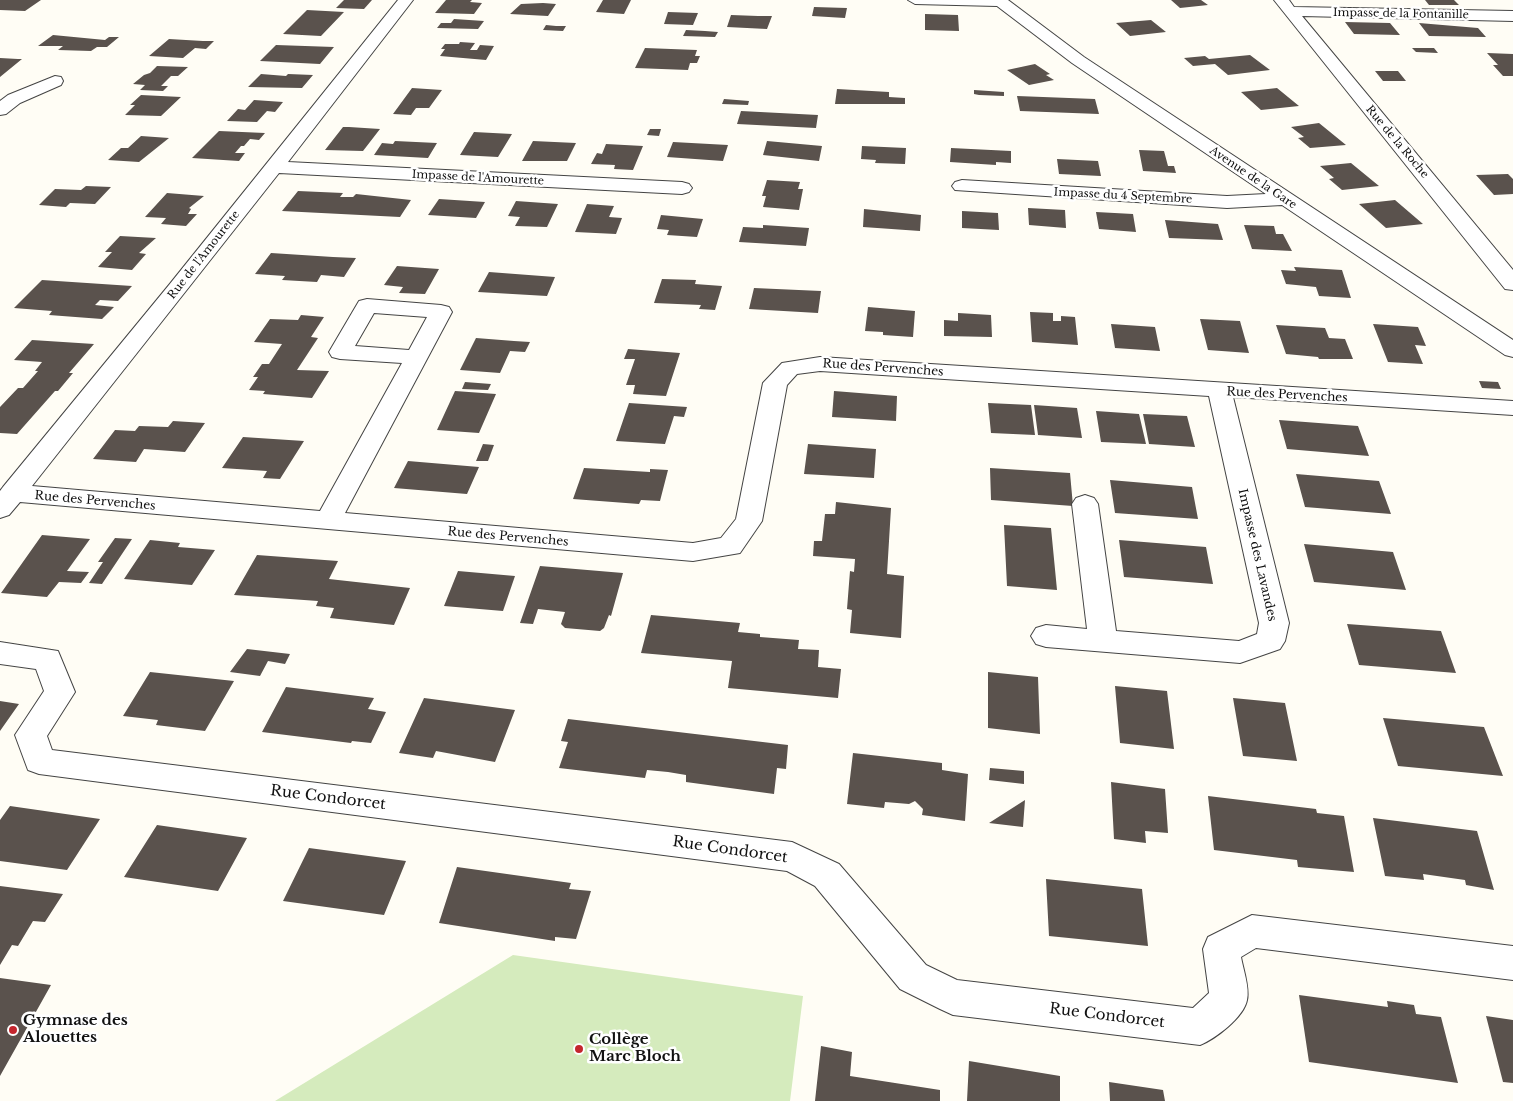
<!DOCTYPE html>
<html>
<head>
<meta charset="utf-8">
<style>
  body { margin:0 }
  canvas { display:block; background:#fffdf5 }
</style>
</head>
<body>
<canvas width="1513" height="1101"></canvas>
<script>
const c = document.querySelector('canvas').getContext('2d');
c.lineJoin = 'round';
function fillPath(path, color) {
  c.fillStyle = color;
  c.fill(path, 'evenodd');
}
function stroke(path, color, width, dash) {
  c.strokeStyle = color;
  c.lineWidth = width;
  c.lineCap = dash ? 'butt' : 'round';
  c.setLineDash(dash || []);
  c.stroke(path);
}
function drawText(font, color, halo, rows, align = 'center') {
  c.font = font + ' "Libre Baskerville",serif';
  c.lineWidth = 5;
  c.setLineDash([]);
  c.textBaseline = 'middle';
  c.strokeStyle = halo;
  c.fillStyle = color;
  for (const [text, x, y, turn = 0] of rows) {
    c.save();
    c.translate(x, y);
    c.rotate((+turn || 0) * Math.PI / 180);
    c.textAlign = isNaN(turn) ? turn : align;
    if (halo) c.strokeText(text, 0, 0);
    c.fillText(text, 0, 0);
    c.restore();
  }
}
fillPath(new Path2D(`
  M513 955 803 996 790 1101H275Z`), '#d5ebbd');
fillPath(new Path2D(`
  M0 0H41L25 11 0 10Z
  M344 0H372L364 9 336 8Z
  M446 0H472L470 2 482 3 474 14 435 13Z
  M603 0H631L624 14 596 12Z
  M1171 0H1201L1208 5 1180 8Z
  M1425 0H1454L1459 5H1429Z
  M543 3 556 4 548 16 510 14 521 4Z
  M814 7 847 8 845 18 812 16Z
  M307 10 344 12 321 36 283 34Z
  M668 12 698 13 693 25 664 24Z
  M925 14 958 15 959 31 925 30Z
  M731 15 758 16H772L767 29 727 27Z
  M454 19 484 21 478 29 437 28 441 23H451Z
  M1151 20 1166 32 1130 36 1116 23Z
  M1345 22 1390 23 1400 35 1354 34Z
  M1419 23 1478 28 1486 37 1429 36Z
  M546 25 556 26H566L563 31 543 30Z
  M686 30 705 31 718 32 715 37 683 36Z
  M53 35 105 40 109 37H119L107 47H97L91 51 58 50 63 46H38Z
  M169 39 203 41H214L206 49 195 48 183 58 149 56Z
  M460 42 475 43 470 50H477L480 45 494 46 486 60 440 56 445 49H441L445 44H459Z
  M276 45 334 47 320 64 260 61Z
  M645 48 697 50 695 56H700L697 63H690L688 70 635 68Z
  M1412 48H1434L1438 53 1416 52Z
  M1487 53 1513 54V76H1503L1493 65H1498Z
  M1250 55 1270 70 1228 75 1215 64 1193 66 1184 58 1205 56 1209 59Z
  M0 58 18 59H22L0 77Z
  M1035 64 1050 74 1046 75 1054 80 1029 85 1007 70Z
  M157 66 188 67 178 76H171L161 86H168L163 91 140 90 145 85 133 84 144 75 150 73Z
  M1375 71H1398L1406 81H1383Z
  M261 74 286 76 288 74 313 75 302 88 248 87Z
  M412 88 442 90 429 108H416L411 115 393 114Z
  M1277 88 1299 106 1261 110 1241 92Z
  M837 89 889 92V97L905 98V104H835Z
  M974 90 1004 92V96L979 95 974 94Z
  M141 95 181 97 161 116 125 115 135 105H130Z
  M1017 96 1095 99 1099 114 1020 111Z
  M724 99 749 101 748 105 722 104Z
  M254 100 283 102 275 112 267 111 257 122 227 121 238 109 245 110Z
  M741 111 818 115 816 128 737 124Z
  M1319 123 1346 145 1310 148 1298 138 1304 137 1291 127Z
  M343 127H349L380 129 363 151 325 150Z
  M650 129H661L659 136 647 135Z
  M219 131 265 133 259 140 250 139 244 146H241L235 153H245L239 161 192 158Z
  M474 132 512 134 498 157 460 155Z
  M141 136 169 138 139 162 108 160 121 148H128Z
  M395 141 437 143 428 158 374 155 382 143 393 144Z
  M533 141 576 143 567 161H522Z
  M767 141 822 146 819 161 763 155Z
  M673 142 728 145 723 161 667 157Z
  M606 144 643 146 633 170 614 169 615 165 591 164 597 153 602 154Z
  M862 146 906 148 905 164 875 163 876 160 861 159Z
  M951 148 1011 151V163L996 162V165L950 162Z
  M1139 150 1164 151 1168 166H1174L1176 173 1143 171Z
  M1057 159 1098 161 1101 176 1059 174Z
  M1351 163 1379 186 1342 190 1329 179 1334 178 1320 166Z
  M1508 174 1513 179V194L1494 195 1476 175Z
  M767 180 800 182 798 189H803L799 210 763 207 766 196H762Z
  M86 186 111 187 95 204 70 203 66 207 39 205 55 189 81 190Z
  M298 191 343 193 340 197H353L356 194 411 200 400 217 282 211Z
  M167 193 204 196 189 208 191 209 188 214H197L186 226 161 224 166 218 145 217Z
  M439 199 485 202 476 218 428 215Z
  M1395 200 1423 224 1386 228 1359 204Z
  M516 201 558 204 547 227 515 226 520 217 508 216Z
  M587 204 614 206 609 217 622 218 616 234 575 232Z
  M1028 208 1065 210 1066 228 1029 225Z
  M864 209 921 215 920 231 863 227Z
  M962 211 998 213 999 230 962 228Z
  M1096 212 1133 214 1136 232 1099 229Z
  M661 215 703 219 697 237 667 235 669 230 657 229Z
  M1165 220 1218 224 1223 240 1169 238Z
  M763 225 809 228 806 246 739 242 743 227 763 228Z
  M1244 225 1274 226 1276 234H1283L1292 251 1252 249Z
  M120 236 156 238 139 253 146 254 132 270 98 267 112 252H105Z
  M271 253 333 257 356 258 344 277 321 275 317 282 282 280 285 276 255 274Z
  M397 266 439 269 425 294 399 293 403 287 384 285Z
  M1294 267 1342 270 1351 298 1319 296 1316 287 1286 284 1281 270 1296 271Z
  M489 272 555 277 547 296 478 292Z
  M662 279 696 280 695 284 722 286 715 310 699 309 701 305 654 303Z
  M42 280 132 286 118 301 100 300 95 305 114 307 102 319 49 315 52 311 14 308Z
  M754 288 821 291 818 313 749 309Z
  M868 307 915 311 913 337 883 335V332L865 331Z
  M1030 312 1053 313V321H1061V316L1075 317 1078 345 1032 342Z
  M958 313 991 315 992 337 944 336V320L958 321Z
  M301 315 324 317 311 337 318 338 297 370 329 371 312 398 263 394 265 391 249 390 258 377H253L262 364H269L282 344 254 342 270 319 298 320Z
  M1200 319 1240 321 1249 353 1208 350Z
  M1111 324 1155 327 1160 351 1115 348Z
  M1373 324 1418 327 1426 346 1415 345 1423 364 1388 362Z
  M1276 325 1325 328 1329 338 1345 339 1353 359H1319L1318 357 1286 354Z
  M476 338 514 341 530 342 525 352 510 351 500 373 460 370Z
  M32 340 94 344 69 373H73L58 391H55L17 434 0 433V407L18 388H23L38 371H35L42 362 14 360Z
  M628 349 680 353 666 396 633 394 635 385H626L635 359H624Z
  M1479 381 1498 382 1501 389 1482 388Z
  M465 382 491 384 488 390 462 389Z
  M455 391 496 394 479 433 437 430Z
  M834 391 897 396 896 421 832 417Z
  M629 403 687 407 684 417 674 416 665 444 616 441Z
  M988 403 1031 405 1035 435 991 433Z
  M1034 405 1077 408 1082 438 1038 435Z
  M1096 411 1139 414 1146 444 1101 442Z
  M1143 414 1187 416 1195 447 1149 444Z
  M1279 420 1358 426 1369 456 1287 449Z
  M173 421 205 423 185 452 144 449 136 462 93 459 115 430 135 431 139 426 168 427Z
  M243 437 304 441 280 479 263 478 267 471 222 468Z
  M483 444 494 445 488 461H476Z
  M808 444 876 449 874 478 804 474Z
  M408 461 479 467 467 494 394 488Z
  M584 468 650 472V469L668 470 660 501 641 500 639 504 573 499Z
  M990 468 1070 473 1073 506 991 500Z
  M1296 474 1379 481 1391 514 1305 507Z
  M1110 480 1192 487 1198 519 1115 513Z
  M836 502 891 508 887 574 904 576 901 638 850 633 852 610 847 609 850 571 854 572 855 559 813 556 814 541H822L825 514H835Z
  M1004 525 1051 528 1057 590 1007 586Z
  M42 535 90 539 67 571 89 572 81 583 59 582 47 597 1 593Z
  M115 538 132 539 102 584 89 583 103 562H98Z
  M150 540 180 543 178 547 215 550 192 585 124 579Z
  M1119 540 1206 547 1213 584 1124 577Z
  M1304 544 1393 552 1406 590 1314 582Z
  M257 555 338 561 329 579 410 588 394 625 330 618 334 608 316 606 318 601 234 595Z
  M540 566 623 573 611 616 609 615 604 628 600 631 565 628 561 624 565 612 538 609 533 624 520 623Z
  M458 571 515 576 503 611 444 606Z
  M651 615 740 623 738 632 760 634V637L799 640 798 649 819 650 818 667 841 669 838 698 728 688 732 661 641 653Z
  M1347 624 1441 631 1456 673 1359 665Z
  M247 649 290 654 285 664 268 661 260 676 230 672Z
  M150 672 234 681 205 731 156 725 158 720 123 716Z
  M988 672 1038 677 1040 734 988 728Z
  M1115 686 1167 691 1174 749 1120 743Z
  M286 687 374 698 368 709 386 712 371 743 352 741 351 743 262 732Z
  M424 698 515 710 495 762 436 751 433 758 399 753Z
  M1233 698 1285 703 1297 761 1243 756Z
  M0 701 19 704 0 731Z
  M1383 718 1484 727 1503 776 1398 766Z
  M568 719 788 745 786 769 777 768 774 794 686 782V775L668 772 647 770 645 778 559 768 568 742 561 741Z
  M853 753 942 763V770L968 774 965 821 922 815 923 809 915 801 909 804 885 802 884 808 847 804Z
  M990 768 1024 771V784L989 780Z
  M1111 782 1165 789 1168 833 1145 831 1146 843 1114 839Z
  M1208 796 1316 809 1317 813 1344 816 1354 872 1298 867 1297 860 1214 850Z
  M1025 800 1023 827 989 823Z
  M10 806 100 819 67 870 0 861V820Z
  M1373 818 1477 831 1494 890 1466 885 1465 880 1423 874 1424 880 1385 876Z
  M157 825 247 838 218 891 124 877Z
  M309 848 406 861 384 915 283 901Z
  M457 867 571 883 569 889 591 891 576 939 555 937V941L439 923Z
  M1046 879 1142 889 1148 946 1049 936Z
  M0 886 63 894 45 922 33 921 18 946 12 945 0 965Z
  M0 978 51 985 0 1076Z
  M1299 995 1388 1007 1387 1001 1414 1005 1416 1014 1441 1017 1458 1083 1309 1062Z
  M1486 1016 1513 1020V1083L1503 1082Z
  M821 1046 852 1052 850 1076 940 1090V1101H815Z
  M969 1061 1060 1076V1101H967Z
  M1109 1082 1163 1090 1165 1101H1110Z`), '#5a524d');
const minor = new Path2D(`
  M398 0H413L288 162 682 182 689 184 692 188 689 192 682 194 279 173 32 486 320 511 402 363 340 359 332 357 329 352 359 301 367 299 441 305 449 307 452 312 345 513 693 543 721 538 736 519 763 383 782 363 820 357 1513 401V415L1233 397 1289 623 1285 641 1280 649 1240 663 1046 647 1036 644 1031 636 1036 628 1046 625 1087 629 1072 504 1076 498 1085 495 1094 498 1098 504 1116 631 1239 641 1257 634 1259 623 1209 396 820 371 797 374 787 385 762 521 740 553 693 561 20 502 9 515 0 518V491L3 487 169 285ZM374 313 427 317 409 350 355 346Z
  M908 0H1008L1084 57 1513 340V357L1505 355 1282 205 1227 208 955 190 952 186 955 182 962 180 1227 196 1266 194 1072 63 997 6 915 4Z
  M1274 0H1289L1294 7 1513 11V21L1302 16 1513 270V290L1505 289Z
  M55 76 61 77 63 81 61 85 20 103 6 114 0 115V101L8 95Z
  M0 642 58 651 75 692 47 736 52 750 792 842 839 864 926 965 957 980 1193 1008 1209 993 1203 949 1208 937 1252 915 1513 946V980L1256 948 1241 957C1243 969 1250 988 1247 1000 1244 1017 1215 1039 1200 1045L953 1015 940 1009 900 989 815 886 787 871 39 774 28 770 15 735 44 691 36 669 0 664Z`);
stroke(minor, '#444', 2);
fillPath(minor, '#fff');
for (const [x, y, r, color] of [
  [13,1030,5,"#c4262e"],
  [579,1049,5,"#c4262e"]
]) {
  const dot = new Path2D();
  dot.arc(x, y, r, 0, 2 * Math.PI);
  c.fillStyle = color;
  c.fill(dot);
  stroke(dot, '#fff', 2);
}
drawText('11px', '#111', '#fff', [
  ["Impasse de la Fontanille",1401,14,1],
  ["Rue de la Roche",1397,142,50],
  ["Impasse de l'Amourette",478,178,3],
  ["Avenue de la Gare",1253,178,34],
  ["Impasse du 4 Septembre",1123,196,3],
  ["Rue de l'Amourette",204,255,-52]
]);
drawText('12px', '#111', '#fff', [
  ["Rue des Pervenches",883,368,4],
  ["Rue des Pervenches",1287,395,3],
  ["Rue des Pervenches",95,501,5],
  ["Rue des Pervenches",508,537,5],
  ["Impasse des Lavandes",1257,555,77]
]);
drawText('15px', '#111', '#fff', [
  ["Rue Condorcet",328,798,7],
  ["Rue Condorcet",730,850,8],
  ["Rue Condorcet",1107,1016,7]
]);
drawText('bold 15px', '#111', '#fff', [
  ["Gymnase des",23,1021],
  ["Alouettes",23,1038],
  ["Collège",589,1040],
  ["Marc Bloch",589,1057]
], 'left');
</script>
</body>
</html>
